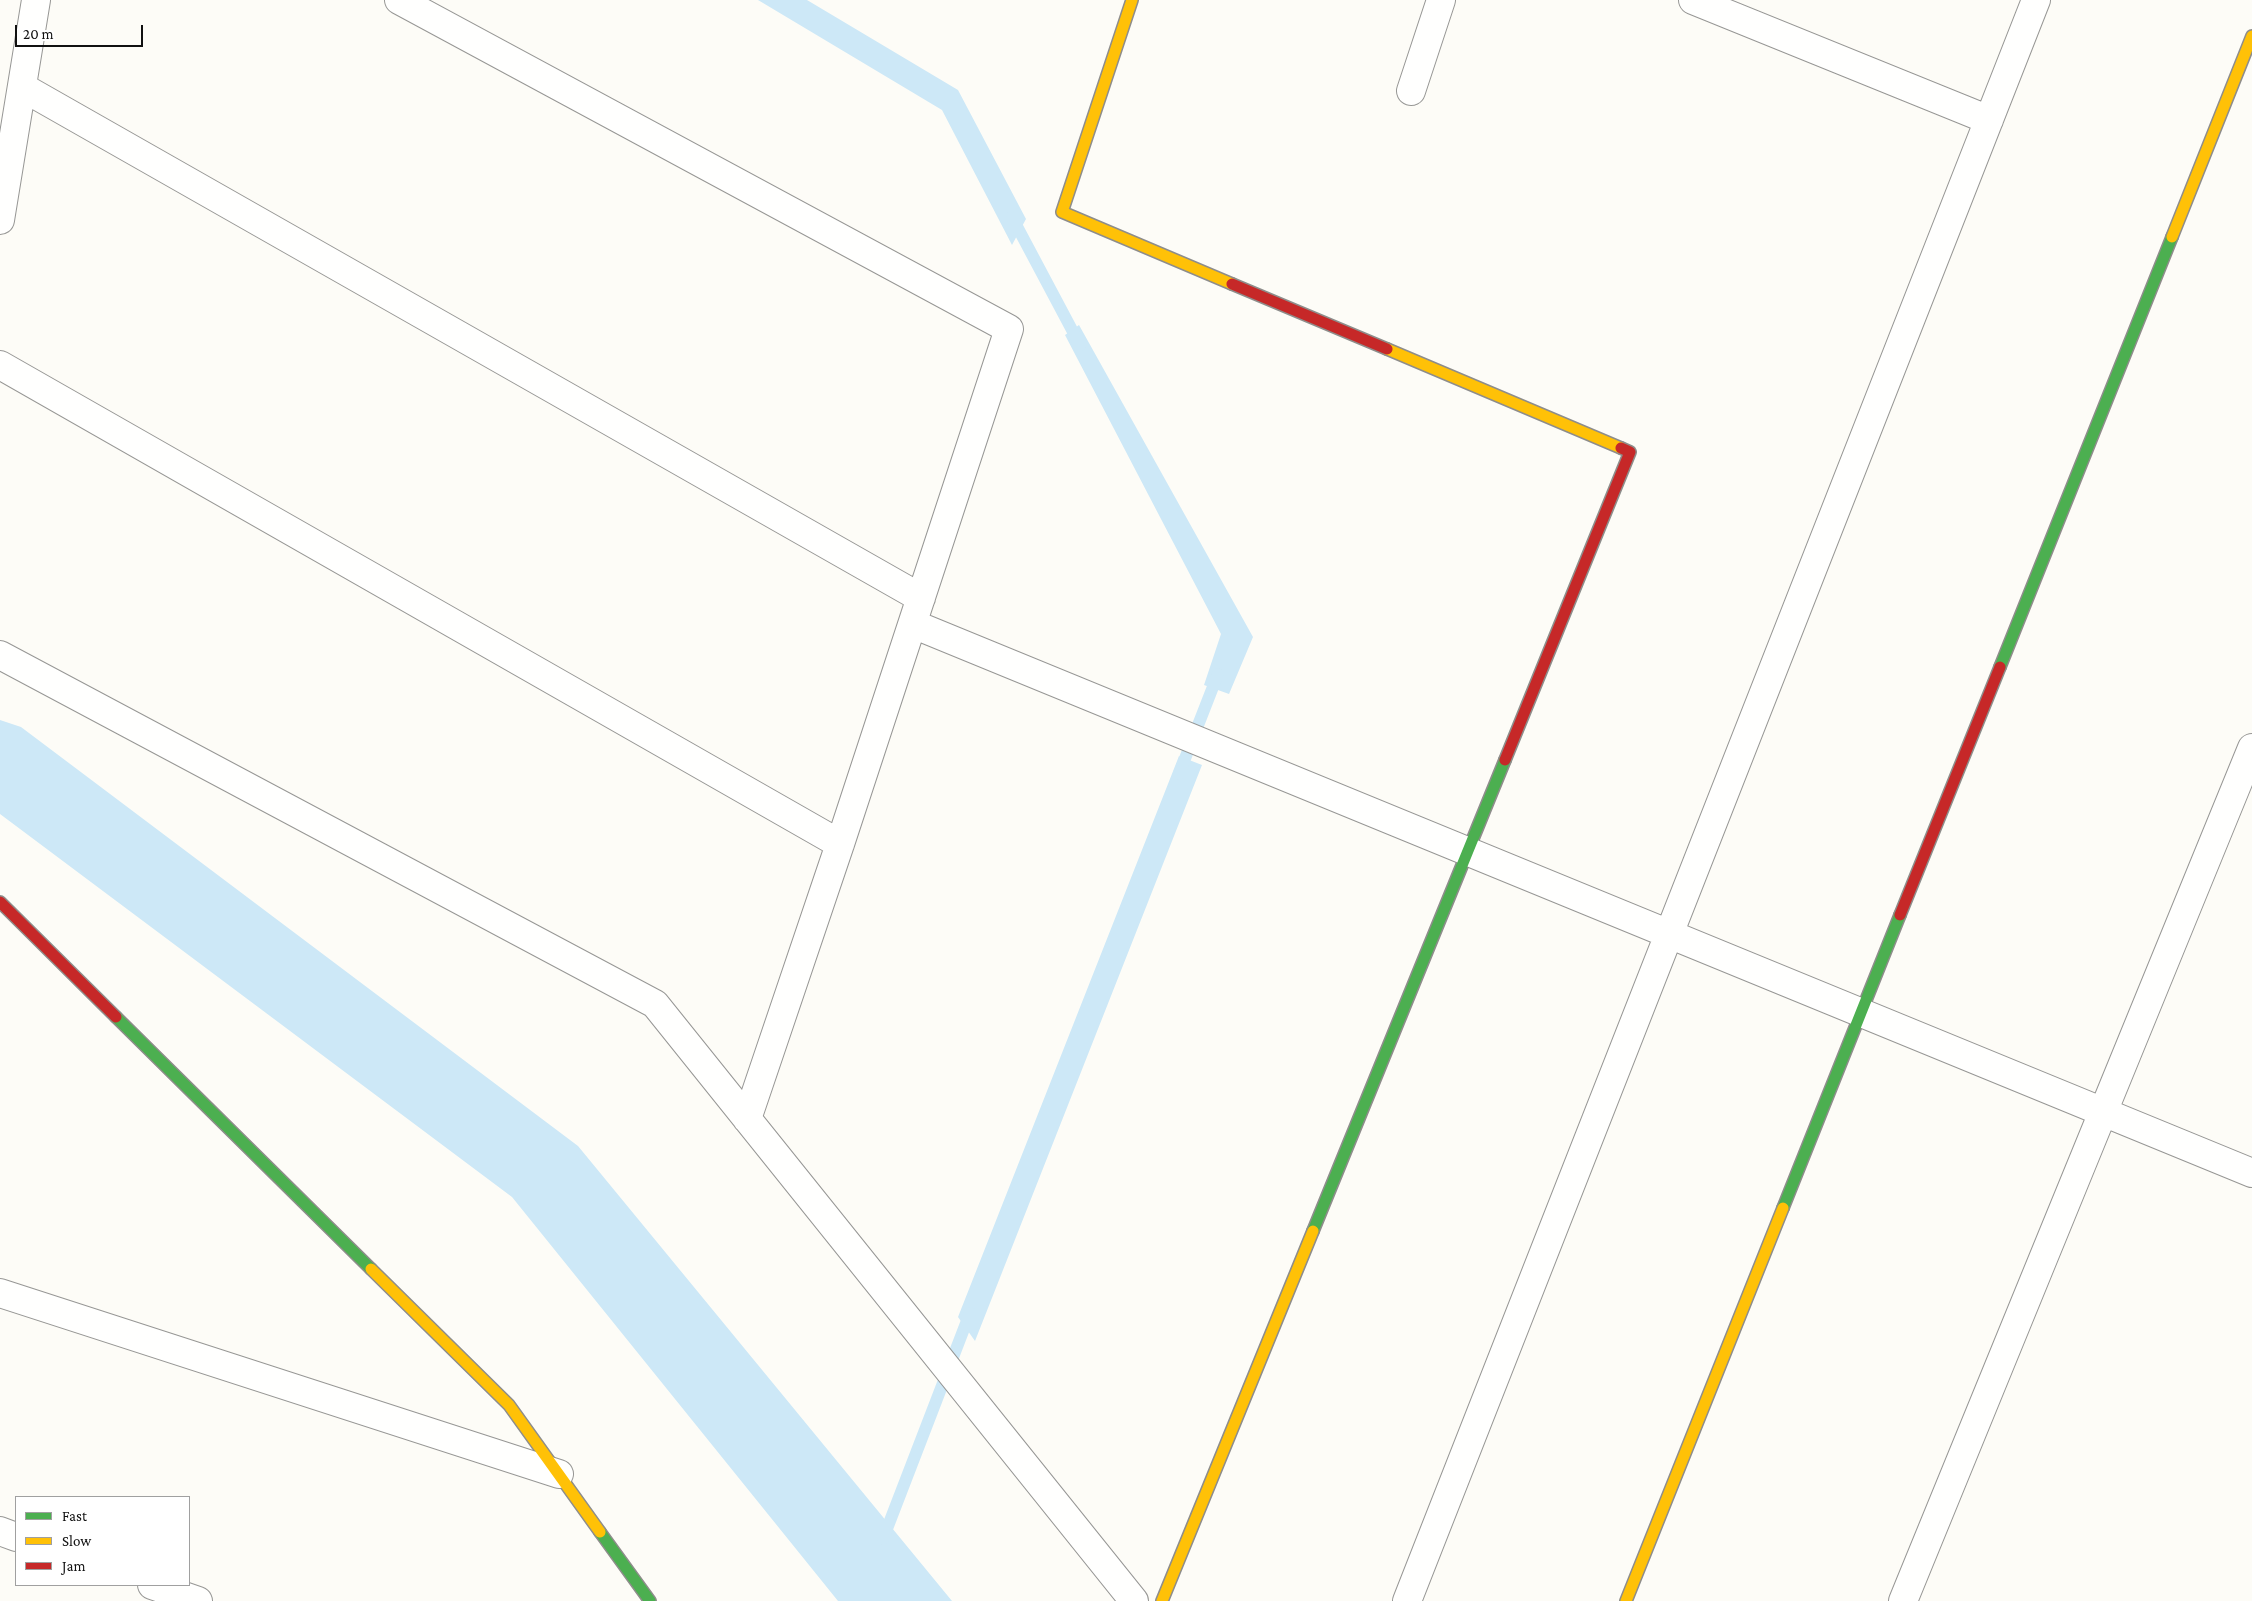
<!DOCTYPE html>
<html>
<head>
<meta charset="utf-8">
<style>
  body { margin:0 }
  #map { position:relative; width:2252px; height:1601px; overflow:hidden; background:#fdfcf7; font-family:"Crimson Pro",serif }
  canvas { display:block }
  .legend { position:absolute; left:15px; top:1496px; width:175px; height:90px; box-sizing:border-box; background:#fff; border:1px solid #a0a0a0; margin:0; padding:6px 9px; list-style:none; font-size:15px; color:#111 }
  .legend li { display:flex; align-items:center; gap:10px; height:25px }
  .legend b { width:25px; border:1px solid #a0a0a0 }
  .scale { position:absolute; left:15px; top:25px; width:128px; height:22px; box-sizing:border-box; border:2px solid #111; border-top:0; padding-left:6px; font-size:15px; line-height:18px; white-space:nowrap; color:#111; -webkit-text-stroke:4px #fff; paint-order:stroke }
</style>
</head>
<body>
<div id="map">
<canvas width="2252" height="1601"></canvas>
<ul class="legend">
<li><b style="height:6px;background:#4caf50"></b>Fast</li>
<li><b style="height:6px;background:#ffc107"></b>Slow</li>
<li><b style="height:6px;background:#c62828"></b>Jam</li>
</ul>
<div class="scale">20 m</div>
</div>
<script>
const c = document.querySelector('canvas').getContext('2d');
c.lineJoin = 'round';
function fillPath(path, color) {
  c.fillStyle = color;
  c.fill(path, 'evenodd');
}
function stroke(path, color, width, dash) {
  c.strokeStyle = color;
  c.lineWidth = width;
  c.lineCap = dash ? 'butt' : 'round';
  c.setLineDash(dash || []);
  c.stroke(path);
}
fillPath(new Path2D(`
  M758 0H807L958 90 1026 219 1012 245 942 110Z
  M1079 325 1253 637 1229 694 1204 685 1221 634 1065 335Z
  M0 720 21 727 578 1146 952 1601H838L512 1197 0 814Z
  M1179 756 1202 765 975 1341 958 1317Z`), '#cde8f7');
stroke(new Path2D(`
  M1012 217 1080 345
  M1179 774 1218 674
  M883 1539 970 1313`), '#cde8f7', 12);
const street = new Path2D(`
  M399 0 1009 329 840 844 747 1119
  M1693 0 1989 120
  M22 87 921 598
  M1411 91 1441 0
  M0 220 36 0
  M0 365 840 844
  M913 624 2252 1173
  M0 655 655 1004 1134 1601
  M0 1293 559 1474
  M0 1531 16 1537
  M152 1585 198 1601
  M1407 1601 2036 0
  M1903 1601 2252 748`);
const fast = new Path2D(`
  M2000 667 2172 237
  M116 1017 371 1269
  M1783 1208 1900 915
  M1313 1231 1505 760
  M600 1532 650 1601`);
const slow = new Path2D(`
  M1132 0 1062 212 1232 284
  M2172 237 2252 36
  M1387 349 1621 448
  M371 1269 509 1405 600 1532
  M1162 1601 1313 1231
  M1626 1601 1783 1208`);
const jam = new Path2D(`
  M1232 284 1387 349
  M1505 760 1630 452 1621 448
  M0 902 116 1017
  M1900 915 2000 667`);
stroke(street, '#979795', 30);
stroke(fast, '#8e8d8b', 14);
stroke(slow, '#8e8d8b', 14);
stroke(jam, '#8e8d8b', 14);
stroke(street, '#fffffe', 28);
stroke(fast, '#4caf50', 11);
stroke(slow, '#ffc107', 11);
stroke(jam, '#c62828', 11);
</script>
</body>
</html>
